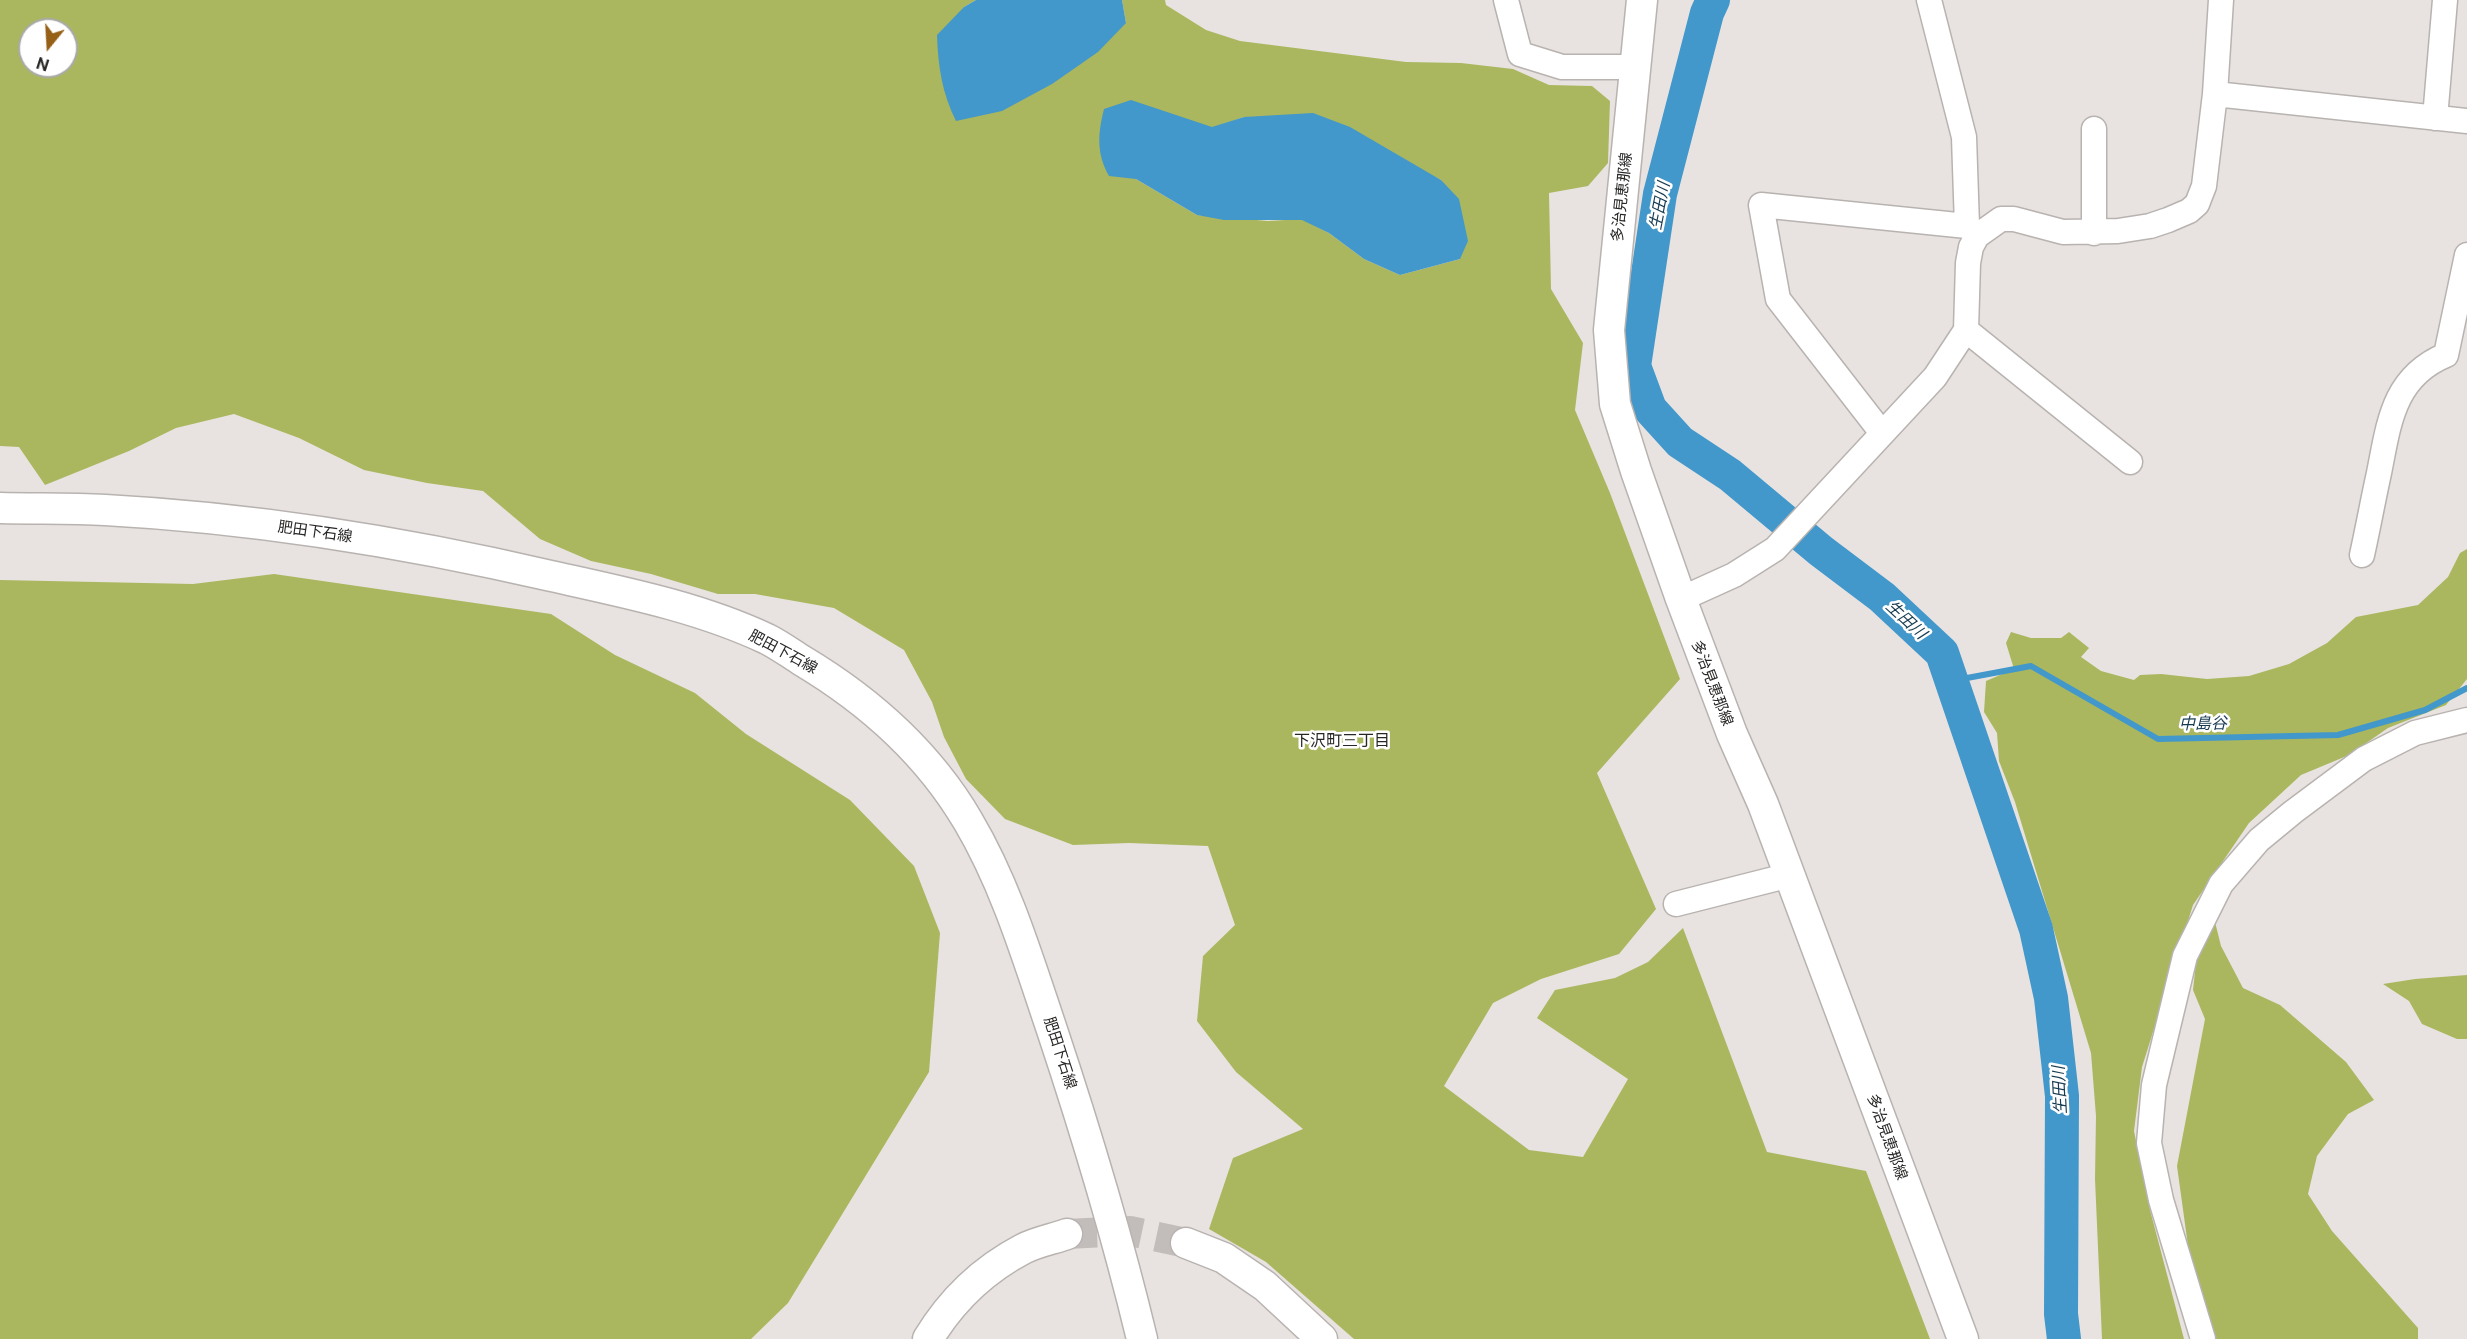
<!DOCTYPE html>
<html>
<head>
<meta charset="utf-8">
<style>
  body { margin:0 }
  #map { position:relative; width:2467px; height:1339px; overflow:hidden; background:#e8e3e0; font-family:"Public Sans",sans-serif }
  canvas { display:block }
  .north { position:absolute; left:18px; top:18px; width:60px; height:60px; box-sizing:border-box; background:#fff; border:2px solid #a9a9a8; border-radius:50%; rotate:198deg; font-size:16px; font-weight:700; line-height:24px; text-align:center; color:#292726 }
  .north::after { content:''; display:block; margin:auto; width:21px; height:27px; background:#966117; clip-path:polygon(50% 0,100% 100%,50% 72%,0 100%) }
</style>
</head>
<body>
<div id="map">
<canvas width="2467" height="1339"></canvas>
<div class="north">N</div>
</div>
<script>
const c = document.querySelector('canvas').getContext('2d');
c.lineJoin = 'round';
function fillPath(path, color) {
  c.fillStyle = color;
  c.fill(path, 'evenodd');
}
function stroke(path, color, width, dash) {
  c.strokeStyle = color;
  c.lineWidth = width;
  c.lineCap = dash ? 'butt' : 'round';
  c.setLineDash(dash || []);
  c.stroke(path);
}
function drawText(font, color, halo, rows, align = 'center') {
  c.font = font + ' "Public Sans","Noto Sans JP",sans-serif';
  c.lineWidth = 5;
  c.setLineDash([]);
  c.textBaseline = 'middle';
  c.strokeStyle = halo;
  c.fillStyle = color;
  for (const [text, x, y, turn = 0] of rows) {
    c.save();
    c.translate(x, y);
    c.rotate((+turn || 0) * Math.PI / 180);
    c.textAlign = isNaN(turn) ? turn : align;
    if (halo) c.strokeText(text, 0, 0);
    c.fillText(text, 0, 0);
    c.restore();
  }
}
fillPath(new Path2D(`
  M0 0H976L964 7 1126 23 1122 0H1165L1166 5 1206 30 1240 41 1406 62 1461 63 1513 69 1549 85 1592 86 1610 101 1608 163 1588 186 1549 193 1551 289 1583 343 1575 410 1610 493 1680 679 1597 773 1656 909 1619 954 1541 979 1493 1003 1444 1086 1529 1150 1583 1157 1628 1079 1537 1018 1555 990 1615 978 1648 962 1683 928 1767 1152 1866 1171 1930 1339H1354L1266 1262 1209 1229 1233 1158 1303 1129 1236 1072 1197 1021 1203 956 1235 925 1208 846 1129 843 1073 845 1005 819 966 779 944 737 932 702 904 650 834 608 755 594H718L651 574 591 561 540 539 483 491 427 483 364 470 299 438 234 414 176 428 129 451 45 485 19 447 0 446ZM30 30H66V66H30ZM1176 116 1212 128 1244 117 1414 166 1441 180 1460 259 1400 275 1364 259 1329 233 1302 219 1268 221 1197 215 1136 179Z
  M2467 549V679L2446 705 2388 728 2349 755 2301 775 2249 823 2193 905 2142 1067 2134 1131 2150 1210 2184 1339H2102L2095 1179 2096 1116 2091 1053 2015 802 1999 761 1997 733 1984 712 1986 681 2014 669 2006 643 2011 632 2031 638H2061L2069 632 2089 648 2081 657 2101 671 2134 680 2140 675 2161 674 2207 679 2249 676 2289 664 2327 643 2356 617 2418 605 2448 577 2460 553Z
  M274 574 551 614 615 655 695 693 746 734 850 800 914 866 940 933 929 1072 788 1303 751 1339H0V580L193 584Z
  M2215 922 2221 946 2243 988 2280 1005 2346 1062 2374 1100 2348 1114 2317 1156 2308 1194 2332 1231 2418 1328V1339H2216L2189 1253 2177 1166 2205 1019 2193 990 2196 962Z
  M2467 975V1039H2457L2422 1024 2409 1001 2383 984 2415 979Z`), '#aab75f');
fillPath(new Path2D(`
  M976 0H1122L1126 23 1098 52 1052 84 1002 111 956 121C942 93 938 66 937 35L964 7Z
  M1131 100 1212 127 1244 117 1313 113 1350 127 1441 180 1459 199 1468 241 1460 259 1400 275 1364 259 1329 233 1302 220H1224L1197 215 1136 179 1109 176C1096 153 1098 133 1104 109Z`), '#4297cb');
stroke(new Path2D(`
  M1951 681 2031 666 2158 739 2338 735 2425 710 2467 688`), '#4297cb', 6);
stroke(new Path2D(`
  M1713 0 1707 13 1660 194 1634 366 1650 409 1680 442 1730 475 1821 551 1882 597 1942 653 2036 929 2051 998 2062 1096 2061 1314 2064 1339`), '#4297cb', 34);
stroke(new Path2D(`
  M1067 1234 1130 1231 1186 1243`), '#c2bdbb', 30, [30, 15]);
const minor = new Path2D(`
  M1506 0 1520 54 1562 67H1635
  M1929 0 1964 137 1967 226 1977 236
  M2215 94 2467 121
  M2435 118 2445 0
  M2094 129V233
  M1966 330 2130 462
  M1882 433 1778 299 1761 205 1967 226
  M2362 555C2368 528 2373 500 2379 473 2389 423 2393 377 2446 355L2467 255
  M1681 599 1734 575 1775 549 1935 377 1966 330 1968 263 1971 247 1977 236 2001 219H2014L2063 232 2118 231 2150 226 2168 220 2189 211 2197 204 2204 186 2215 94 2221 0
  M1676 904 1790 875
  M2203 1339 2161 1200 2149 1143 2154 1085 2185 956 2221 884 2259 840 2293 812 2364 759 2415 733 2467 720`);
const major = new Path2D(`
  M1642 0 1609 330 1615 404 1636 471 1681 599 1732 734 1763 804 1963 1339
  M0 508C35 509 70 508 105 510 255 518 404 542 551 576 623 592 699 607 767 639 779 645 790 653 801 660 868 700 928 753 968 821 1006 885 1028 959 1052 1030 1086 1132 1117 1235 1142 1339
  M1186 1243 1224 1258 1265 1286 1322 1339
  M928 1339C951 1301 983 1270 1023 1249 1036 1242 1053 1239 1067 1234`);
stroke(minor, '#b8b3b0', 27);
stroke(major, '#b8b3b0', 33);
stroke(minor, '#fff', 24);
stroke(major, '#fff', 30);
drawText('15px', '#292726', '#fff', [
  ["多治見恵那線",1622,197,-84],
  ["肥田下石線",315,532,8],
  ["肥田下石線",783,652,28],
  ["多治見恵那線",1712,683,69],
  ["肥田下石線",1060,1053,72],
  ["多治見恵那線",1887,1137,70]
]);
drawText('italic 16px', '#163a50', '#fff', [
  ["生田川",1660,206,-79],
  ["生田川",1906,620,43],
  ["中島谷",2203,724,-1],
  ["生田川",2060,1090,-93]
]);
drawText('16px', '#292726', '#fff', [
  ["下沢町三丁目",1342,741]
]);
</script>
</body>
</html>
